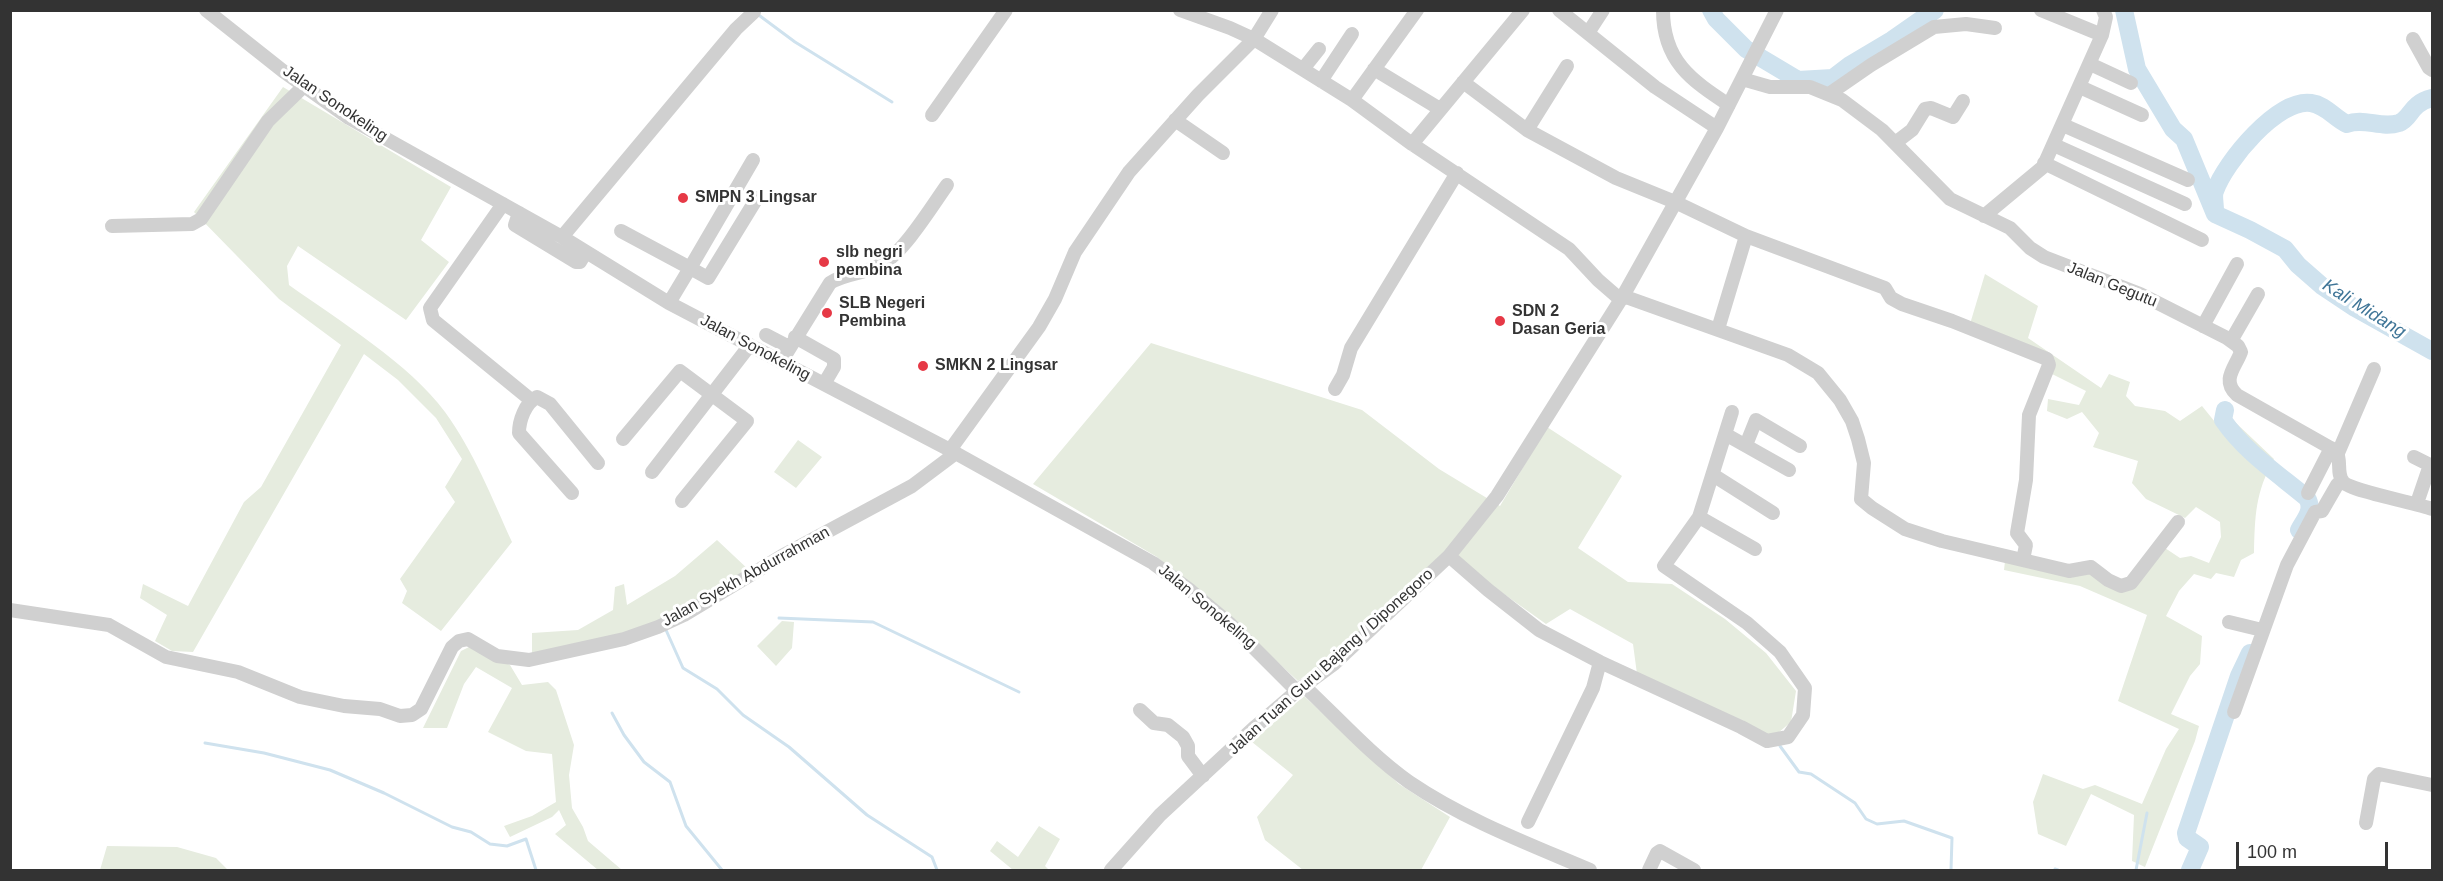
<!DOCTYPE html>
<html>
<head>
<meta charset="utf-8">
<style>
  body { margin:0 }
  #map { position:relative; width:2443px; height:881px; overflow:hidden; background:#fff; font-family:Arial,sans-serif }
  canvas { display:block }
  .frame { position:absolute; inset:0; border:12px solid #333; pointer-events:none }
  .scale { position:absolute; left:2236px; top:842px; width:152px; height:27px; box-sizing:border-box; border:3px solid #333; border-top:0; padding-left:8px; font-size:18px; line-height:21px; white-space:nowrap; color:#333; -webkit-text-stroke:4px #fff; paint-order:stroke }
</style>
</head>
<body>
<div id="map">
<canvas width="2443" height="881"></canvas>
<div class="frame"></div>
<div class="scale">100 m</div>
</div>
<script>
const c = document.querySelector('canvas').getContext('2d');
c.lineJoin = 'round';
function fillPath(path, color) {
  c.fillStyle = color;
  c.fill(path, 'evenodd');
}
function stroke(path, color, width, dash) {
  c.strokeStyle = color;
  c.lineWidth = width;
  c.lineCap = dash ? 'butt' : 'round';
  c.setLineDash(dash || []);
  c.stroke(path);
}
function drawText(font, color, halo, rows, align = 'center') {
  c.font = font + ' Arial,sans-serif';
  c.lineWidth = 6;
  c.setLineDash([]);
  c.textBaseline = 'middle';
  c.strokeStyle = halo;
  c.fillStyle = color;
  for (const [text, x, y, turn = 0] of rows) {
    c.save();
    c.translate(x, y);
    c.rotate((+turn || 0) * Math.PI / 180);
    c.textAlign = isNaN(turn) ? turn : align;
    if (halo) c.strokeText(text, 0, 0);
    c.fillText(text, 0, 0);
    c.restore();
  }
}
fillPath(new Path2D(`
  M283 87 451 187 421 240 449 262 406 320 298 246 287 266 289 285C338 320 410 364 445 412 474 452 492 498 512 542L441 631 402 603 407 591 400 579 455 502 445 487 462 459 436 418 398 380 364 354 193 652 172 651 155 641 167 615 140 598 143 584 188 606 244 502 261 487 341 345 279 299 194 212Z
  M1985 274 2038 306 2028 338 2101 388 2109 374 2130 382 2126 396 2135 406 2165 411 2180 421 2202 406 2215 422H2235L2274 459C2255 493 2255 516 2254 553L2241 560 2234 577 2216 573 2211 579 2194 574 2179 591 2166 616 2202 636 2200 664 2190 676 2171 714 2199 726 2195 741 2145 867 2132 861 2134 815 2091 794 2066 846 2038 834 2033 802 2043 774 2083 789 2095 785 2142 804 2166 749 2179 729 2118 701 2147 615 2080 586 2004 570 2005 561 2093 574 2120 590 2165 548 2180 558 2191 556 2209 563 2221 537 2220 522 2196 507 2185 518 2146 499 2132 483 2138 461 2093 447 2099 433 2082 412 2067 419 2047 411 2048 399 2079 405 2086 391 2052 374 2049 357 1970 324Z
  M1151 343 1362 410 1439 469 1500 506 1547 427 1622 476 1578 548 1628 582 1672 584 1725 619 1766 653 1796 691 1791 722 1772 738 1637 674 1633 644 1570 609 1546 624 1445 552 1362 632 1298 681 1229 617 1157 557 1033 484Z
  M798 440 822 457 796 488 774 472Z
  M717 540 750 571 658 622 633 632 532 653V633L578 630 613 610 615 587 624 584 627 605 675 576Z
  M782 621 794 622 792 648 776 666 757 646Z
  M471 646 510 665 522 685 548 682 556 690 574 745 569 775 572 808 583 827 588 841 622 870H598L555 834 566 825 559 810 552 817 510 837 504 826 532 816 556 802 552 754 526 751 488 732 512 688 476 667 464 684 447 728H423L461 651Z
  M1304 696 1399 784 1450 817 1421 870H1303L1265 840 1257 817 1293 775 1252 742Z
  M1039 826 1060 839 1045 866 1049 870H1013L990 851 997 841 1018 857Z
  M107 846 177 847 216 858 228 870H100Z`), '#e6ecdf');
stroke(new Path2D(`
  M760 16 795 42 892 102
  M779 618 873 622 1019 692
  M666 630 683 668 717 689 743 715 789 747 867 815 932 857 937 870
  M612 713 624 735 644 762 670 782 686 826 722 870
  M205 743 264 753 330 770 384 793 452 827 471 832 490 844 507 846 526 839 536 870
  M1780 746 1799 772 1811 774 1855 803 1866 819 1877 824 1904 821 1952 838 1951 870
  M2055 869 2058 870
  M2136 870 2147 813`), '#cfe2ee', 3);
stroke(new Path2D(`
  M1711 10 1716 19 1746 49 1798 80 1833 78 1850 65 1892 40 1935 10
  M2124 10 2137 69 2173 129 2184 139 2215 214 2250 230 2285 249 2298 265 2322 286 2355 308 2432 351
  M2215 210C2215 204 2213 196 2215 191 2225 162 2278 98 2311 103 2326 105 2334 118 2347 124 2364 117 2381 129 2399 123 2412 118 2409 104 2432 98
  M2225 410 2223 420C2245 452 2277 473 2307 498 2314 510 2305 519 2299 530
  M2190 870 2200 847 2187 838 2186 833 2239 676 2250 653`), '#cfe2ee', 18);
stroke(new Path2D(`
  M206 10 283 71 349 118 562 237 669 303 950 450 1153 563 1191 591 1229 623 1297 691
  M1180 10 1230 28 1254 39 1352 100 1412 144 1569 249 1598 280 1621 300
  M1559 10 1655 87 1717 128
  M1663 10C1663 61 1691 80 1729 105
  M2041 10 2102 35
  M1588 33 1603 10
  M2413 39 2429 68 2432 70
  M2090 64 2131 83
  M1303 69 1319 49
  M1374 69 1440 109
  M1742 79 1770 87H1810L1842 100 1882 130 1950 199 2010 228 2030 248 2044 257 2140 294 2227 338 2238 346 2241 352C2235 368 2221 380 2237 395L2336 451C2342 460 2336 473 2343 482 2351 491 2416 503 2432 509
  M1321 81 1352 34
  M1463 82 1527 130 1616 178 1675 202 1746 236 1885 288 1891 298 1902 304 1952 321 2047 359 2049 365 2029 415 2026 480 2017 533 2026 545 2023 560
  M2080 87 2142 115
  M1829 94 1871 65 1934 27 1966 24 1995 28
  M1352 100 1417 10
  M932 115 1006 10
  M1175 120 1223 153
  M2063 125 2188 180
  M1527 130 1567 66
  M1895 143 1912 130 1925 109 1931 108 1953 117 1963 101
  M1412 144 1523 10
  M2054 145 2185 204
  M2044 163 2202 240
  M503 204 430 308 433 320 531 400
  M519 213 515 225 576 262H580L586 252
  M1984 216 2043 167 2102 35 2106 17 2103 10
  M112 226 192 224 201 219 268 121 304 86
  M621 231 690 268 753 160
  M562 237 736 29 754 12
  M1623 296 1788 355 1818 373 1840 400 1852 421 1858 439 1864 463 1861 499 1872 508 1905 529 1942 541 2069 571 2091 567 2108 580 2121 586 2131 583 2178 522
  M669 303 690 268 708 278 757 198
  M2203 326 2237 264
  M1718 329 1746 236
  M766 335 789 347
  M795 337 834 359V367L824 384
  M2231 341 2258 294
  M781 362 830 283C844 273 866 274 882 264 904 252 932 206 947 185
  M1335 389 1343 375 1351 348 1457 173
  M1725 434 1789 470
  M623 439 680 371 747 421 682 501
  M1746 445 1756 420 1800 446
  M950 450 1039 327 1055 299 1075 252 1129 172 1198 95 1254 39 1272 10
  M2338 453 2374 369
  M2414 457 2430 465 2417 503
  M652 472 750 345
  M1713 475 1773 513
  M572 493 519 433C519 421 525 403 537 397L550 404 598 463
  M2308 493 2331 448
  M1699 517 1755 549
  M1449 556 1488 590 1539 630 1600 662 1741 727 1767 741 1788 737 1803 715 1805 688 1780 652 1747 623 1664 566 1699 517 1732 412
  M10 610 109 625 166 657 238 672 300 697 344 706 380 709 400 716 412 715 421 709 452 647 459 641 468 639 497 656 529 660 624 639 658 627 684 615 782 556 912 486 956 453
  M2229 622 2262 630
  M1304 686C1338 718 1371 755 1409 782 1465 820 1529 844 1590 870
  M1140 710 1154 723 1168 725 1183 737 1188 746V756L1203 776
  M2234 712 2287 565 2315 512 2322 511 2337 485 2342 480
  M1528 822 1593 688 1600 662
  M2366 823 2374 779 2379 774 2432 785
  M1111 870 1160 815 1255 727 1297 691 1335 663 1449 556 1497 496 1623 296 1717 128 1777 10
  M1649 870 1657 853 1660 851 1694 870`), '#d0d0d0', 14);
for (const [x, y, r, color] of [
  [683,198,6,"#e63946"],
  [824,262,6,"#e63946"],
  [827,313,6,"#e63946"],
  [1500,321,6,"#e63946"],
  [923,366,6,"#e63946"]
]) {
  const dot = new Path2D();
  dot.arc(x, y, r, 0, 2 * Math.PI);
  c.fillStyle = color;
  c.fill(dot);
  stroke(dot, '#fff', 2);
}
drawText('16px', '#333', '#fff', [
  ["Jalan Sonokeling",335,104,34],
  ["Jalan Gegutu",2112,285,22],
  ["Jalan Sonokeling",755,348,28],
  ["Jalan Syekh Abdurrahman",746,577,-29],
  ["Jalan Sonokeling",1207,607,40],
  ["Jalan Tuan Guru Bajang / Diponegoro",1331,662,-42]
]);
drawText('bold 16px', '#333', '#fff', [
  ["SMPN 3 Lingsar",695,198],
  ["slb negri",836,253],
  ["pembina",836,271],
  ["SLB Negeri",839,304],
  ["Pembina",839,322],
  ["SDN 2",1512,312],
  ["Dasan Geria",1512,330],
  ["SMKN 2 Lingsar",935,366]
], 'left');
drawText('italic 18px', '#3f7597', '#fff', [
  ["Kali Midang",2364,309,32]
]);
</script>
</body>
</html>
